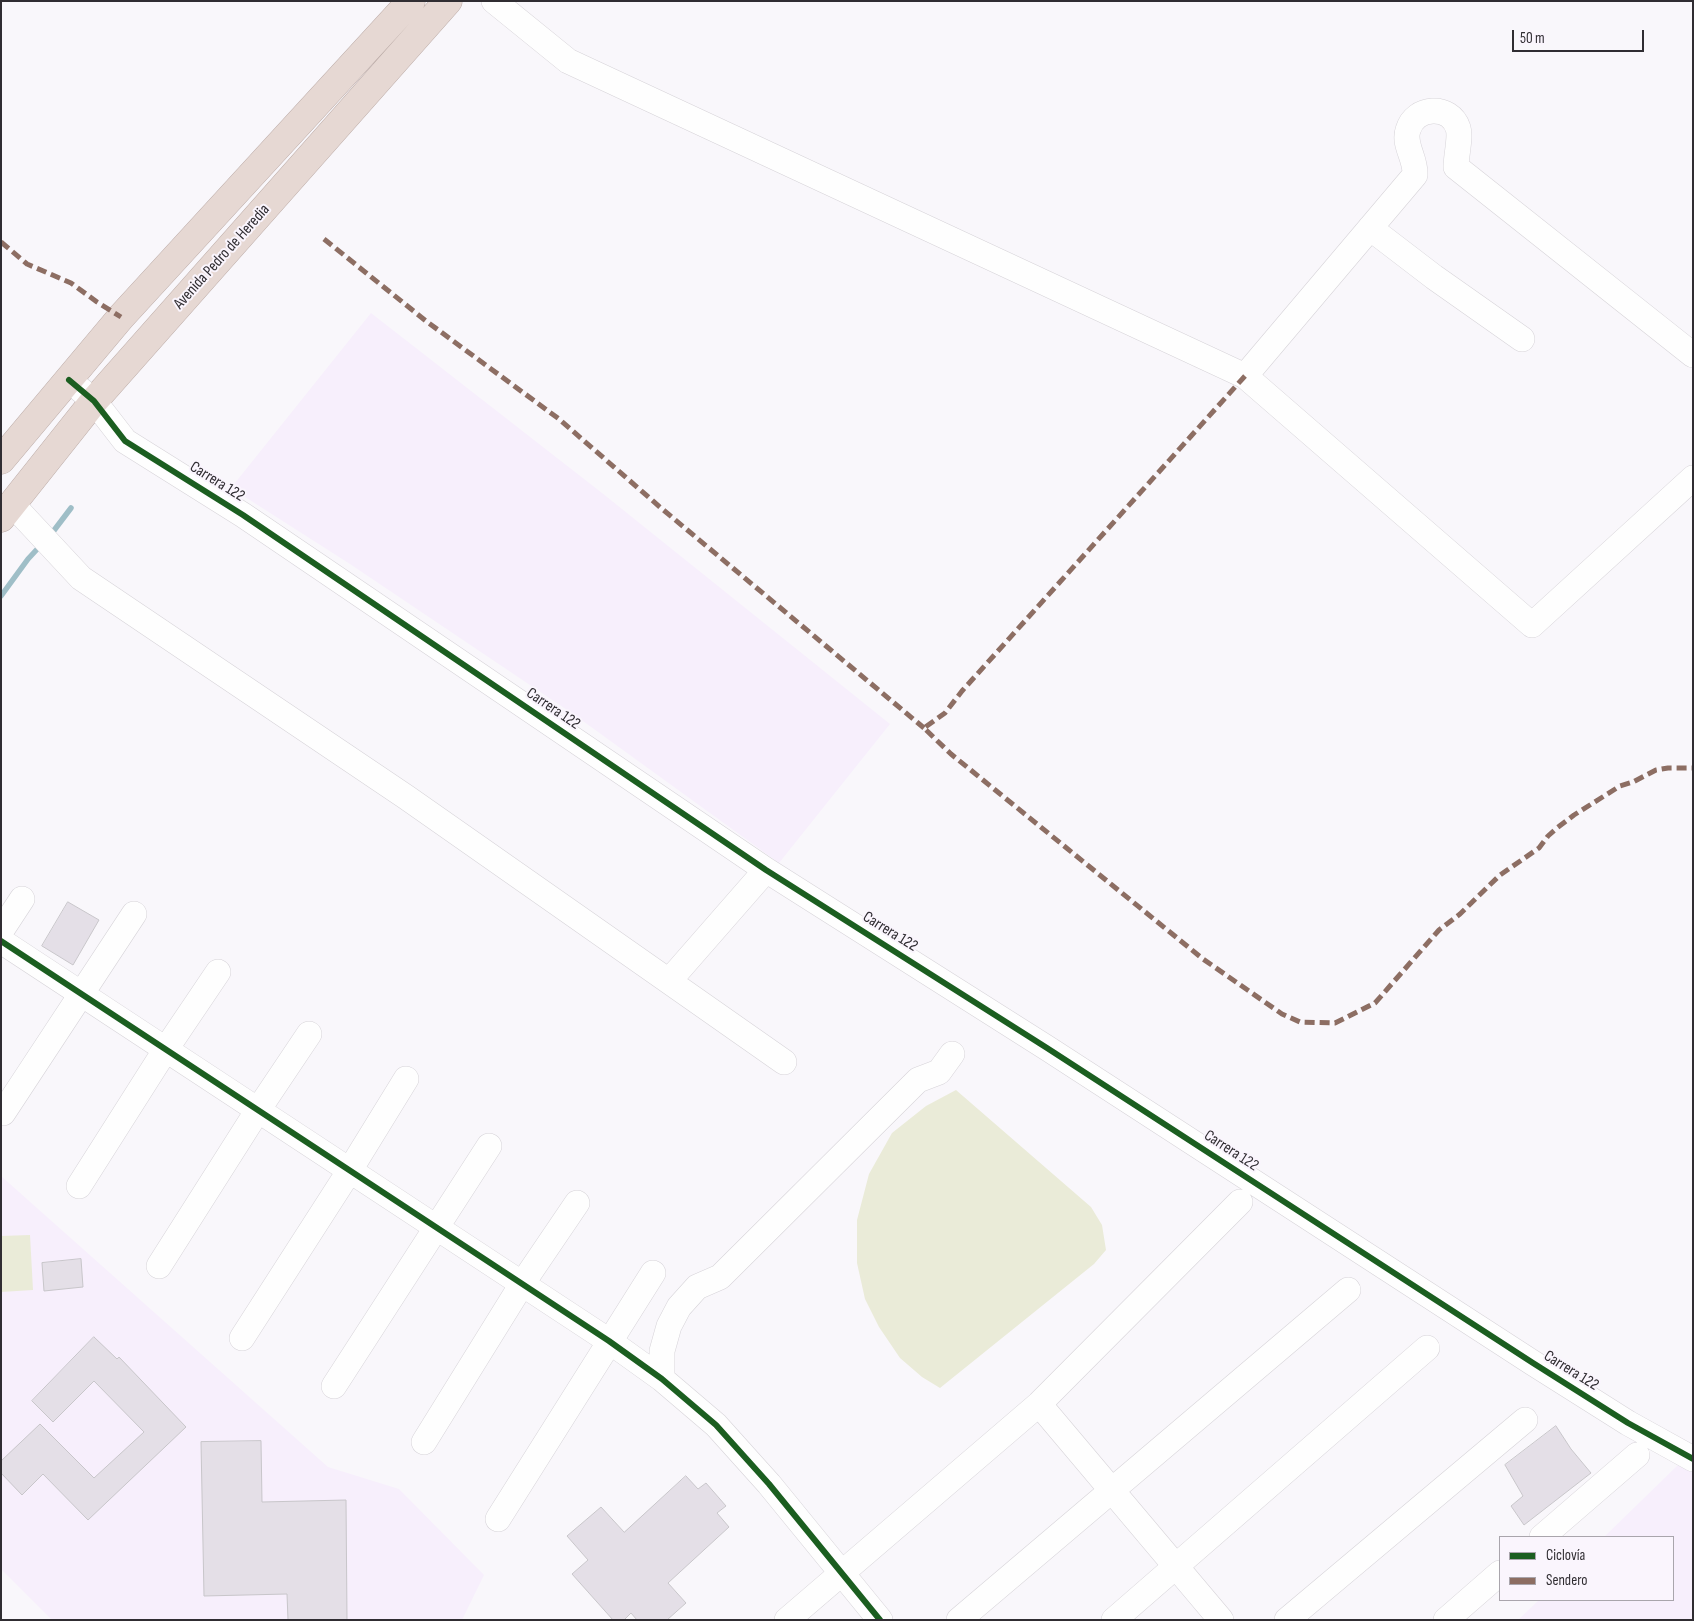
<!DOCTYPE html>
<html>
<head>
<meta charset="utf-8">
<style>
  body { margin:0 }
  #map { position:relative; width:1694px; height:1621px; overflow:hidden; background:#f9f7fb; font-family:"Sofia Sans Condensed",sans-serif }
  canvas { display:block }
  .frame { position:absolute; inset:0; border:2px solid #302d32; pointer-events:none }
  .legend { position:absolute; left:1499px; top:1536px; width:175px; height:65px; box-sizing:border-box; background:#faf5fd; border:1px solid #a9a5ac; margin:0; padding:6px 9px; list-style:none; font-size:15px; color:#302d32 }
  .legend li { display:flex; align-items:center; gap:10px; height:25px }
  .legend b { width:25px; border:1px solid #a9a5ac }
  .scale { position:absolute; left:1512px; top:30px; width:132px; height:22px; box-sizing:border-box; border:2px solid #302d32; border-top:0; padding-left:6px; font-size:15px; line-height:18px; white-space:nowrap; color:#302d32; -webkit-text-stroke:4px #faf5fd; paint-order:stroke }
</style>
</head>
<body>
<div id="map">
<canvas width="1694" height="1621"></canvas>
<div class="frame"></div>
<ul class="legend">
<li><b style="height:6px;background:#1b5e20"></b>Ciclovía</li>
<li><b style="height:6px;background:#8d6e63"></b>Sendero</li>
</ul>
<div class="scale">50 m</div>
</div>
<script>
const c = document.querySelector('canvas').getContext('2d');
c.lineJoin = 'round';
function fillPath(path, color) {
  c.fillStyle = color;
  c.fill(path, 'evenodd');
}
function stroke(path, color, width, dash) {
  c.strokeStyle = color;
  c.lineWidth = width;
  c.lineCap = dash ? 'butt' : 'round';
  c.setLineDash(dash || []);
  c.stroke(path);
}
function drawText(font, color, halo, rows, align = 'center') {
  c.font = font + ' "Sofia Sans Condensed",sans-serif';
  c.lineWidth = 4;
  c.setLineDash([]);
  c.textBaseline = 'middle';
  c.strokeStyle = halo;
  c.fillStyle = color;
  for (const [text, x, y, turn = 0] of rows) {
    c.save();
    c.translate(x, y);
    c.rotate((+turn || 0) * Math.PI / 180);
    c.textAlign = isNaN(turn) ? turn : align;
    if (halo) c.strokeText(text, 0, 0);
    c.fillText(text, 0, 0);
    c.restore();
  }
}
fillPath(new Path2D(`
  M371 313 602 493 890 724 779 863 576 716 350 564 231 488Z
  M1 1176 328 1467 399 1489 484 1575 462 1620H52L1 1569Z
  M1679 1464 1693 1473V1620H1518L1539 1600H1673V1537H1604Z`), '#f7effc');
fillPath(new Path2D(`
  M956 1090 1091 1207 1102 1225 1106 1250 1094 1264 940 1388 922 1377 900 1358 879 1327 865 1299 857 1263V1220L869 1174 892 1133 926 1106Z
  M30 1235 33 1290 1 1292V1236Z`), '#eaebd8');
stroke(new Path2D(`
  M49 537 71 508
  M1 596 28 559 41 545`), '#9fbec7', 5.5);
const building = new Path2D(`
  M68 902 99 920 73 965 42 946Z
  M81 1259 83 1287 44 1291 42 1263Z
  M94 1337 117 1359 119 1357 186 1427 88 1520 43 1474 22 1495 1 1473V1461L40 1424 94 1478 144 1432 94 1381 53 1422 32 1401Z
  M1556 1426 1571 1449 1591 1473 1524 1525 1511 1506 1523 1496 1505 1465Z
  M261 1441 262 1502 346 1500 347 1620H288L287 1594 204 1596 201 1442Z
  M686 1476 698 1489 706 1483 726 1506 717 1513 729 1527 668 1583 686 1603 667 1620H637L631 1613 624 1620H613L572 1574 588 1560 567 1536 601 1507 624 1532Z`);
fillPath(building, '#e4dfe7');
stroke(building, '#c8c6ca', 1);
const minor = new Path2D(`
  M494 1 568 61 1245 376 1532 625 1693 478
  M1370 228 1434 277 1522 339
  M1245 376 1415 175C1416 158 1403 145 1408 130 1415 106 1450 104 1458 128 1461 137 1456 156 1456 167L1693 355
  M69 380 94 401 125 441 243 515 766 870 1047 1048 1533 1363 1628 1423 1693 1459
  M12 504 81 578 406 797 784 1062
  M1 931 22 899
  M1 941 609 1341 662 1379 716 1425 769 1484 880 1620
  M669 981 766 870
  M3 1113 134 914
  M79 1186 166 1049 218 972
  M159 1266 258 1110 309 1034
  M242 1338 350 1170 406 1079
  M662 1379V1351L669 1326 679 1307 697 1287 720 1277 918 1080 939 1072 952 1054
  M334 1386 489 1146
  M1039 1404 1221 1620
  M424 1442 522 1284 577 1203
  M498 1519 653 1273
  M1542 1537 1637 1455
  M787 1620 1039 1404 1240 1202
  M959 1620 1348 1290
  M1114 1620 1427 1348
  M1287 1620 1525 1420
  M1446 1620 1500 1573`);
const highway = new Path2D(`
  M1 460 121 317 411 1
  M1 518 94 401 448 1`);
stroke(minor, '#d6d3d8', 26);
stroke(highway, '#bbaba7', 29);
stroke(minor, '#fefefe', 25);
stroke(highway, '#e6d8d3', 28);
stroke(new Path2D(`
  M324 239 426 321 559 419 661 508 924 728
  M1 242 27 264 71 283 97 302 121 317
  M1245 376 962 691 945 713 924 728 951 754 1203 959 1282 1014 1300 1022 1335 1023 1375 1003 1439 930 1460 914 1500 875 1539 848 1548 836 1557 828 1574 815 1620 786 1633 782 1656 770 1668 768H1693`), '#8d6e63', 5, [10, 5]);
stroke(new Path2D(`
  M69 380 94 401 125 441 243 515 766 870 1047 1048 1533 1363 1628 1423 1693 1459
  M1 941 609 1341 662 1379 716 1425 769 1484 880 1620`), '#1b5e20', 6);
drawText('16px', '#302d32', '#faf5fd', [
  ["Avenida Pedro de Heredia",222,257,-48],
  ["Carrera 122",217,482,32],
  ["Carrera 122",553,709,34],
  ["Carrera 122",890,932,32],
  ["Carrera 122",1231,1151,33],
  ["Carrera 122",1571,1371,32]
]);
</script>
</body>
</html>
